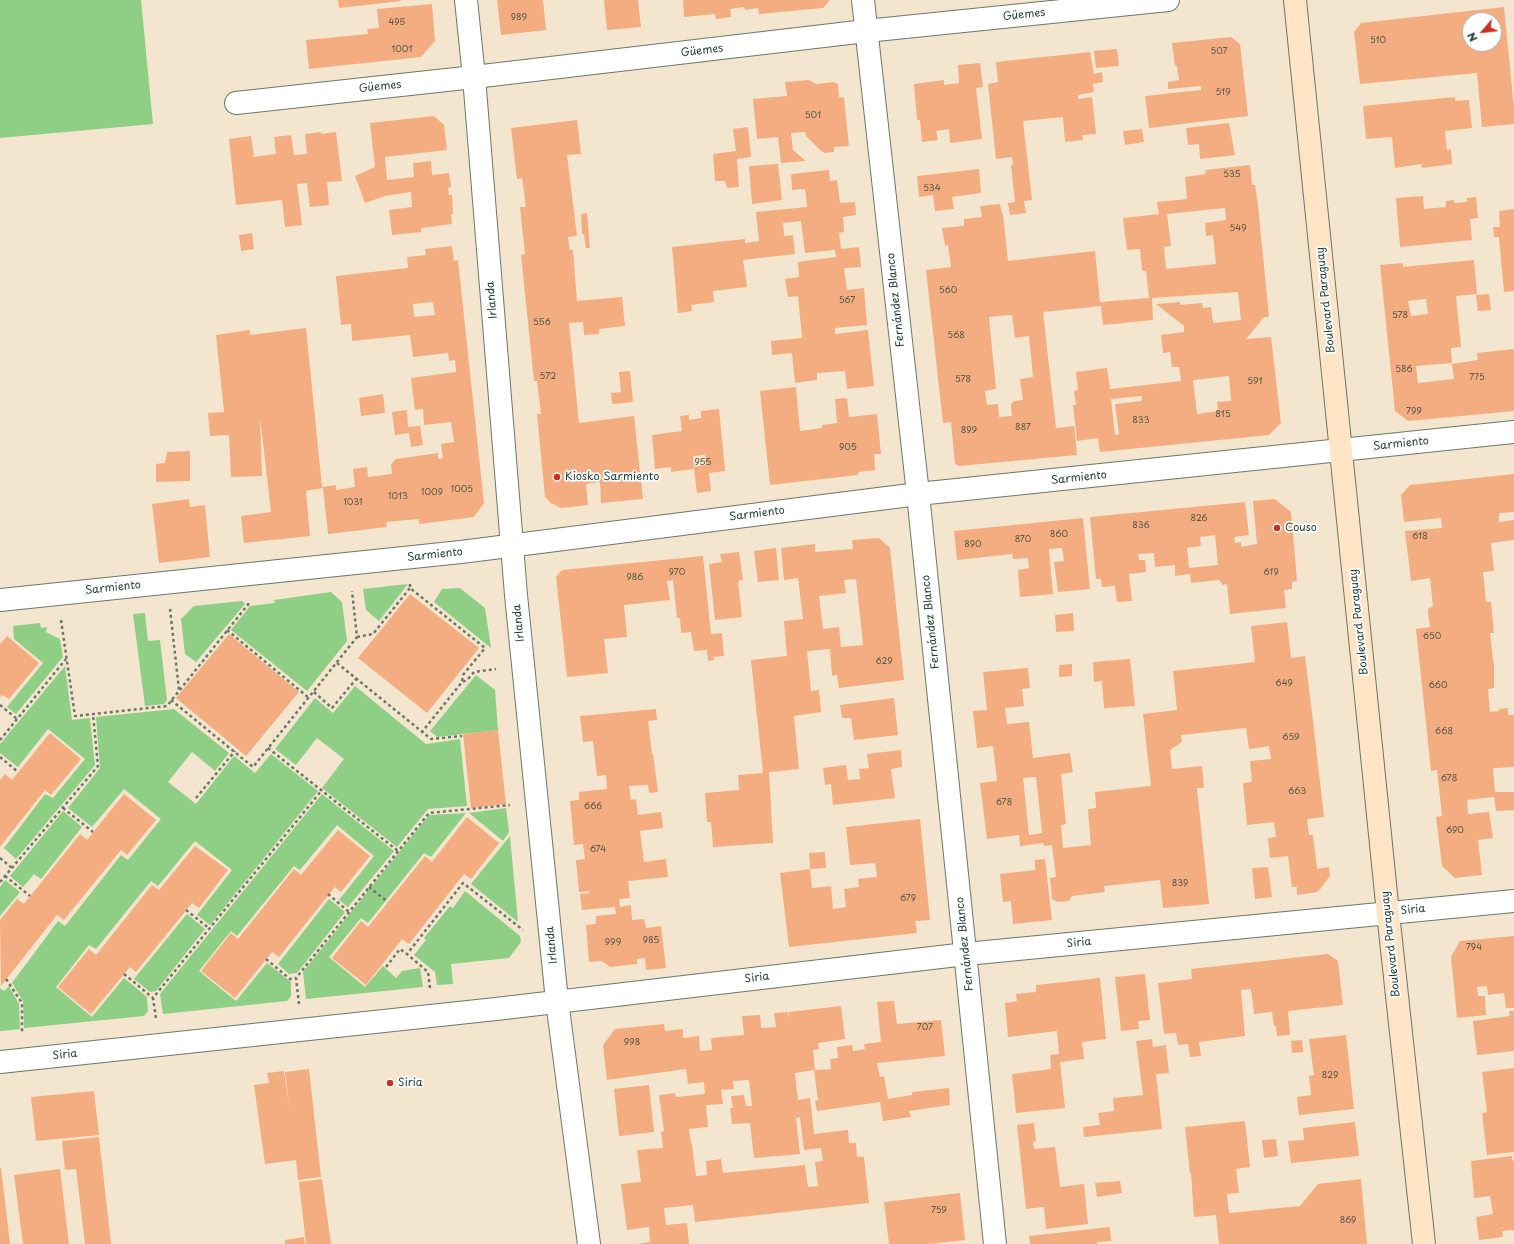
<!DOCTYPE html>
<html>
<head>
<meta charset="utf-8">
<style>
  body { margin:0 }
  #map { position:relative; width:1514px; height:1244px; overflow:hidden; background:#f4e6ce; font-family:"Playpen Sans",sans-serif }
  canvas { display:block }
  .north { position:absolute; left:1462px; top:12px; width:40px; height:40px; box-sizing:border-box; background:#fff; border:1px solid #a5b1ae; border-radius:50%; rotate:242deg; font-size:11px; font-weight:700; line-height:16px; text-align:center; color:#1f3d34 }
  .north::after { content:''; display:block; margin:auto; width:14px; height:18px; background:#c8321e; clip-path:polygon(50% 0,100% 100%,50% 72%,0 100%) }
</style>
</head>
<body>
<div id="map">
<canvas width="1514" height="1244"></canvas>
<div class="north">N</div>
</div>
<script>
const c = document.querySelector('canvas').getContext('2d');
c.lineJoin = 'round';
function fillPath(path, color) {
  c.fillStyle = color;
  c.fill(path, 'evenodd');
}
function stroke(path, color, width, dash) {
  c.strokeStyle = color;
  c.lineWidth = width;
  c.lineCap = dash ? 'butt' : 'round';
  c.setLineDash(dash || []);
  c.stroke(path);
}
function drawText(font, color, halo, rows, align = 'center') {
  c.font = font + ' "Playpen Sans",sans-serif';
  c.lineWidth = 3.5;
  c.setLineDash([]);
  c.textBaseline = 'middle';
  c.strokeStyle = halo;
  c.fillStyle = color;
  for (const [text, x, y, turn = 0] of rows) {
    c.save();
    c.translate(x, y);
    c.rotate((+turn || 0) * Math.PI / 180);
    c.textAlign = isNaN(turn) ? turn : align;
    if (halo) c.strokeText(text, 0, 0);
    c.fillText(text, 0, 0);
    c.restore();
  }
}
fillPath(new Path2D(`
  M0 0H141L153 124 0 138Z
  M408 584 379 621 366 610 363 589Z
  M460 588 485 608 491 648 434 602 442 589Z
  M331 592 342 602 347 641 307 691 231 630 250 606 275 603 274 600Z
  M242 601 245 604 196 662 185 654 181 619 194 606Z
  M145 613 148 641 160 640 167 700 164 704 145 706 133 614Z
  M40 623 41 628 47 627 46 632 60 639 63 657 16 714 7 707 43 663 14 639 13 626Z
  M65 666 72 720 90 718 95 765 16 859 4 848 45 794 53 798 85 759 48 729 18 767 0 753V744Z
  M476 675 495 690 498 730 437 737 430 731Z
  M355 686 426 744 460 739 467 806 428 809 397 847 322 788 344 759 317 738 296 765 275 749 315 698 333 713Z
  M174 709 229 753 215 771 192 752 168 782 196 804 234 756 255 773 271 754 318 791 210 925 197 915 232 870 195 841 158 886 151 881 96 949 89 945 56 987 92 1017 124 978 147 997 148 1011 144 1016 24 1028 23 1001 12 983 58 921 65 926 121 855 128 860 161 819 124 789 92 827 68 808 100 768 96 717Z
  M322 794 394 851 348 907 339 900 374 856 337 825 300 870 294 866 237 936 231 931 199 971 236 1001 267 963 291 982V996L287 1001 163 1014 160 994Z
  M506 808 509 832 503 841 469 813Z
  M63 811 82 827 41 879 34 874 23 887 10 876Z
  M466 813 431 857 424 853 368 923 361 918 329 957 365 987 383 966 396 978 402 971 420 968 423 987 306 999 303 972 429 815Z
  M510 836 518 922 471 884Z
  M5 880 20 892 0 916V887Z
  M465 891 520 936 521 942 509 958 451 964 453 984 437 985 435 972 414 955 426 940 424 938 450 906 453 908Z
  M329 899 345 912 297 973 289 974 278 964Z
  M187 914 205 929 156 991 150 992 134 979Z
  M9 986 19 1004 20 1029 0 1031V988L4 991Z`), '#8ece85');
fillPath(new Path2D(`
  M338 0H401V1L339 8Z
  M497 0H543L546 30 501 35Z
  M604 0H638L641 27 607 30Z
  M683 0H830L823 8 759 14 758 8 745 10 744 7 730 9 731 17 716 19 715 14 684 17Z
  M432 4 435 41 421 57 309 69 306 40 368 34 367 29 379 28 377 9Z
  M1504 7 1514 108V124L1482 127 1477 73 1360 84 1354 32 1361 23ZM1470 20H1494V44H1470Z
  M1231 37 1240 44 1248 116 1149 128 1145 96 1201 90V86L1168 89V82L1179 80 1177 66H1175L1172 43Z
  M1117 49 1119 66 1096 68 1094 51Z
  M1090 52 1094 74 1102 72 1103 82 1093 84 1094 92 1078 95V99L1092 97 1096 134 1082 135 1083 140 1065 142 1063 117 1023 121 1032 200 1024 201 1026 213 1010 215 1008 203 1015 202 1011 165H1013L1012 157 996 159 988 84 998 82 996 62Z
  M980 63 983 87 976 88 982 139 950 143 949 129 936 131 938 140 922 142 920 120H917L914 84 944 80V85L959 83 958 65Z
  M809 80 816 84 834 82 838 84 839 98 844 97 849 146 834 147V152L825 153 821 151 806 136 805 132 791 133 793 150 806 161 781 163 778 137 757 139 753 99 787 96 785 82Z
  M1455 97V101L1469 100 1472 128 1445 131 1447 150 1451 149 1452 164 1422 168 1421 164 1395 168 1392 137 1366 139 1363 106Z
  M434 116 444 125 447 150 385 157 387 180 414 177 413 163 431 161 432 175 449 173 451 187 448 188 449 195H452L453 214H451L452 224 421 228V232L392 235 389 210 412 207 411 192 385 196 365 203 355 176 375 167 370 123Z
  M577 120 581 154 567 155 577 236 568 237 570 250H573L577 301 622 297 625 326 599 329V334L584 335 583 322 569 323 579 423 634 416 643 499 601 503 600 482 586 484 588 505 561 508 551 503 545 497 537 414H541L537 381H534L521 255 525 254 520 207H526L522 178 517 179 511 128Z
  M1229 123 1235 155 1200 159 1199 144 1188 145 1186 128Z
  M748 127 751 157 737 159 739 187 727 188 725 181H715L713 154 736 151 733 129Z
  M1142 129 1144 142 1125 145 1123 131Z
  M321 132V134L336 132 342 181 327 182 329 205 310 207 307 183 297 184 302 225 285 227 282 200 236 205 229 139 251 136 254 157 276 154 274 137 291 135 294 155 307 154 305 134Z
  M778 164 782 200 752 204 749 166Z
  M1250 165 1252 185H1255L1258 205 1269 317H1264L1246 339 1271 337 1281 423 1269 435 1100 452 1098 438 1077 441 1073 405H1076L1074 391 1078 390 1076 372 1107 368 1110 389 1181 381 1179 367H1172L1170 352 1163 353 1161 335 1184 332V326L1156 304 1180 302V305L1202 303 1203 308 1211 307 1213 323 1241 320 1238 292 1152 298 1153 320 1103 325 1101 306 1043 312 1056 428 1074 426 1077 455 959 466 955 464 951 422 943 423 926 270 951 267 948 245 945 246 942 228 964 226V219L982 217 980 206 1000 204 1002 214H1003L1008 261 1095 251 1100 302 1149 298 1146 271H1142L1140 249 1127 250 1123 218 1159 214 1157 202 1187 199 1185 177 1206 174 1205 170ZM1225 208 1226 220 1205 223 1206 236 1213 235 1216 264 1166 269 1164 247 1171 246 1167 214ZM1012 315 1015 338 1029 336 1033 377 1020 379 1023 400 1014 401 1011 404 1012 416 999 417 998 404 987 405 985 391 996 389 989 317ZM1229 376 1231 401 1217 402 1218 411 1197 414 1193 380ZM1142 396V401L1115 404 1119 434 1115 435 1111 399Z
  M979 169 981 193 952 197 954 209 935 211 933 195 919 197 917 176Z
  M829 170 830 181 837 180 840 203 855 202 856 215 843 217 844 232 839 233 841 249 859 247 861 267 844 268 847 290 864 288 867 325 835 328V334L868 330 874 386 847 389 845 371 817 373V380L795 383 792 353 772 355 771 341 802 338 798 296 788 297 785 279 799 277 798 262 836 257 835 250 805 253 801 221 783 223 784 236 793 235 795 254 743 260 747 287 713 291 714 302 691 305 692 311 678 313 672 247 745 239V243L759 241 756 212 807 207 805 189 792 190 791 174Z
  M1423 196 1424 209 1446 207V201L1454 200V203L1467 202V198L1476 197 1478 218 1470 219 1472 240 1400 247 1396 198Z
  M1514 209V291L1504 292 1499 237H1494L1493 227H1500L1499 211Z
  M587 213 590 248H586L584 234H582L581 214Z
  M252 233 254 249 241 251 239 235Z
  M452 246 454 261 458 260 484 503 474 517 419 524V519L386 522 387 527 328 534 323 488 306 491 310 536 244 543 241 516 271 512 260 417 262 476 231 477 229 435 210 436 208 413 224 412 216 335 250 330V335L306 328 322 487 336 485V490L355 487 353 469 367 467 368 477 392 474 391 464 396 459 438 453V459L443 458 441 444 454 442 451 422 424 425 423 409 415 410 411 378 456 372 455 360 449 361 448 353 413 357 410 335 352 341 351 324 341 325 336 276 408 268 407 257 426 255 425 249ZM433 302 435 315 414 317 413 304Z
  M1474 260 1477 294 1456 296 1461 347 1451 348 1452 363 1416 366 1418 383 1454 379 1452 364 1478 360 1477 353 1514 349V411L1408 421 1395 411 1380 265 1403 263V267ZM1426 299 1428 314 1411 316 1408 301Z
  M1489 294 1491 310 1478 311 1476 295Z
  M630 371 633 402 612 404 611 393 621 392 619 372Z
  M796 387 800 431 822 428V425L837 423 835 399 847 398 849 417 877 414 881 454H874L875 470 858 472V475L770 485 760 391Z
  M383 394 385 413 361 416 359 398Z
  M719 409 725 471 709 473 711 491 697 493 694 469 671 472V467L655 469 652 435 682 431 680 416 689 415V420L701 418V411ZM705 455 706 465 694 467 693 456Z
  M407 410 408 427 420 426 423 445 411 447 409 433 395 435 392 412Z
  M190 451V481L156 482V464L165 463 167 452Z
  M1514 474V512L1499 513V522L1514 520V540L1491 543 1494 571 1483 572 1486 602H1491L1494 633H1490L1494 668V688L1488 689 1490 712 1499 711V709L1508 708V715H1514V767L1493 768 1495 792H1514V810L1496 811 1494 797 1467 800 1468 814 1489 812 1493 838 1478 840 1482 875 1455 878 1442 866 1436 817 1442 816 1437 770 1431 771 1416 629 1430 627 1428 612V609L1433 606 1430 578 1411 581 1405 531 1442 528 1441 518 1404 522 1401 495 1410 485Z
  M189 499 190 507 205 505 210 557 159 563 152 504Z
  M1275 499 1291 512 1295 556 1297 581 1292 582V589L1284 590 1286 608 1230 614 1227 584 1223 585 1219 580 1191 583 1190 574 1175 576V565L1155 567 1154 553 1138 554 1139 560H1145L1146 572 1129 574 1132 601 1117 602 1115 586 1102 587 1101 579H1096L1090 517 1245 502 1249 535 1234 537 1235 543 1241 542V547L1257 544 1253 501ZM1215 535 1218 565 1189 568 1187 548 1201 546 1200 537Z
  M1083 518 1090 589 1058 592 1054 562 1064 561 1062 548 1049 549 1053 594 1020 597 1018 570 1029 568 1028 558 1013 559 1012 554 957 560 954 531Z
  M879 538 890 548 904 680 839 688 837 675 832 676 830 649 807 651 811 691 819 690 821 712 794 716 799 769 769 772 773 843 713 847 711 822H707L705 793 739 790 738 775 763 773 751 660 787 656 784 621 803 619 798 578 784 580 781 548 815 544V552L853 549 852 540ZM856 579 863 645 841 647 839 627 823 629 819 596 846 593 844 580Z
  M776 548 779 580 758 582 754 551Z
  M739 552 743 580 738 581 742 617 715 620 709 564 722 562 720 554Z
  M703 556 711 634 722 633 724 656 713 657 714 660 708 661 707 650 694 651 691 632 681 633 680 618H677L673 580 667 581 670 600 624 605 627 637 604 639 608 673 567 677 556 577 562 570Z
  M410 594 479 648 427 713 358 658Z
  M1073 613 1074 631 1056 632 1055 615Z
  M1287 622 1291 658 1305 656 1313 721 1324 817 1307 819 1309 835H1313L1317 869 1329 867 1330 876 1318 892 1297 895V887H1292L1288 856 1270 858 1268 838 1276 837 1274 822 1247 825 1243 783 1252 782 1250 761 1271 759 1269 746 1249 749 1246 728 1181 735 1182 742 1170 750 1172 769 1202 766 1204 788H1197L1209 904 1163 908 1160 880 1104 886 1105 892 1072 896 1069 901 1058 902 1052 899 1050 878 1056 877 1052 845 1044 846 1043 843 1020 846 1019 835 987 839 980 783 997 781 993 746 977 748 973 711 987 710 983 672 1028 668 1030 688 1022 689 1024 706 1005 708 1007 724 1029 722 1033 758 1070 753 1073 772 1061 774 1066 824 1061 825 1063 848 1091 845 1088 809 1096 808 1095 792 1151 786 1143 714 1177 710 1173 671 1255 662 1251 626ZM1036 777 1042 833 1029 835 1023 778Z
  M229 634 299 692 246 756 176 698Z
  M7 636 39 663 9 699 2 695 0 698V644Z
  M1130 659 1135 706 1104 708 1102 681 1094 682 1093 662Z
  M1072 664V676L1059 677V665Z
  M894 698 898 735 854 740 851 718H842L840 705Z
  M656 709 657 720 648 721 652 754H653L658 792 649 793 648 785 629 786 631 800 636 799 638 815 661 812 663 828 640 831 644 862 666 859 668 877 628 881 630 898 619 899 620 907 631 905 632 920 644 919 646 928 661 926 666 968 646 970 645 958 637 959V964L610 967 602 961 589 962 586 925 596 924V916L616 914 615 907 582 910 580 894 589 893V891L579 892 576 860 585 859 583 844 574 845 570 801 579 800V792L607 789 606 775 597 776 593 741 583 742 580 716Z
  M498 730 506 804 471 808 463 734Z
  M50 733 81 759 51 795 45 790 0 847V780L5 774 12 780Z
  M901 750 902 767 891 769 895 798 833 805 831 784 825 785 823 768 846 765 848 780 860 779 859 769 869 768 867 754Z
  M124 794 156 820 127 855 121 850 64 920 57 915 1 986 0 920 17 899 24 904 80 834 87 840Z
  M467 817 499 843 471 879 464 874 409 944 402 939 366 985 332 958 361 921 368 927 425 856 432 862Z
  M920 819 930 920 915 921 917 933 789 947 780 873 810 869 812 888 831 886 833 909 846 907 844 889 859 887 858 879 877 877 875 863 850 865 846 827Z
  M338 830 370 856 341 892 335 887 279 957 272 952 235 998 201 971 231 933 238 939 294 869 301 875Z
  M195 846 228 870 199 908 192 903 136 972 130 967 91 1014 58 987 89 949 96 955 152 885 159 890Z
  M825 852 826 868 810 869 809 853Z
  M1045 859 1052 920 1013 924 1011 901 1003 902 1000 874 1035 870V860Z
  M1268 867 1272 897 1255 899 1252 868Z
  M1514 936V1008H1506L1504 993 1488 995 1487 986 1477 987 1478 996H1485L1486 1015 1457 1018 1451 957 1460 941Z
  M1328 954 1338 961 1343 1005 1288 1011 1290 1035 1277 1036 1276 1026H1274L1272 1012 1254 1014 1251 989 1241 990 1245 1036 1199 1042 1201 1056 1190 1057 1188 1044 1178 1045 1176 1033 1164 1034 1158 983 1192 979 1191 969Z
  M1145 974 1150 1020 1138 1021 1139 1029 1121 1031 1115 977Z
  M1100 978 1106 1039 1082 1042 1084 1059 1060 1062 1065 1108 1016 1113 1012 1074 1051 1069 1050 1055 1059 1054 1057 1031 1008 1037 1005 1003 1017 1001 1016 994 1036 992V985Z
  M894 1001 897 1024 941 1020 945 1056 877 1063 880 1077 884 1076 888 1099 912 1095V1092L949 1088 950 1105 909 1111 911 1117 883 1121 880 1102 817 1111 815 1101 818 1100 814 1070 795 1073 798 1100 810 1098 814 1134 848 1130 849 1143H856L857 1157H864L869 1203 695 1222 693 1205 664 1208 666 1225 687 1223 689 1244H637L650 1242 649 1227 627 1230 621 1184 641 1182 637 1150 663 1148 661 1132 664 1131 659 1095 675 1093 676 1097 705 1094 704 1082 688 1084 686 1069 607 1080 603 1045 615 1029 664 1024 665 1031 683 1029V1038L699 1036 700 1051 712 1050 711 1038 744 1035 742 1016 760 1015 761 1028 776 1027 774 1013 788 1012 789 1019V1012L841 1006 845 1039 818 1043 819 1049 813 1050 815 1070 831 1069 830 1059 838 1058 837 1047 852 1045 853 1051 865 1049 864 1044 881 1042 877 1002ZM749 1080 752 1106H746L744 1095 731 1096 733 1108H730L732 1124 750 1123 754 1158 800 1154 796 1118 800 1117 804 1150 821 1148 823 1161 815 1162 818 1186 808 1187 805 1165 723 1173 721 1159 706 1161 707 1175 696 1176 692 1144H691L689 1129 708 1127 706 1105 723 1104 721 1090 734 1089 733 1081Z
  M1509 1011H1514V1051L1477 1055 1473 1021 1510 1016Z
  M1346 1035 1354 1109 1299 1115 1297 1097 1311 1095 1309 1076 1314 1075 1309 1039Z
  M1152 1039 1153 1047 1166 1045 1169 1073 1156 1074 1162 1129 1084 1137 1083 1127 1100 1125 1098 1113 1114 1111 1113 1098 1143 1095 1136 1041Z
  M1302 1040 1303 1052 1292 1053 1291 1041Z
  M1514 1068V1152L1487 1155 1482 1113 1487 1112 1482 1072Z
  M309 1069 321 1177 298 1180 296 1160 265 1164 254 1085 269 1083 267 1073 284 1071 290 1112 285 1072Z
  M649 1085 654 1132 619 1136 614 1089Z
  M94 1091 99 1135 36 1141 31 1097Z
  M1245 1121 1250 1167 1236 1169 1239 1193 1227 1194 1229 1213 1300 1206 1318 1184 1361 1179 1367 1244H1219L1216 1215 1194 1217 1191 1173H1190L1185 1127Z
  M1355 1122 1359 1156 1291 1163 1288 1141 1304 1140 1303 1128Z
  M1034 1123 1036 1141 1033 1142 1034 1149 1055 1147 1060 1187 1084 1184 1088 1224 1046 1229 1044 1207 1026 1209 1017 1125Z
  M99 1137 111 1244H85L76 1169 65 1170 62 1141Z
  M1276 1139 1278 1156 1264 1158 1262 1140Z
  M1512 1156V1161L1514 1160V1230L1502 1231 1503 1237 1479 1240 1476 1217 1493 1214 1490 1196 1474 1198 1471 1161Z
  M0 1168H1L10 1244H0Z
  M60 1169 69 1244H23L14 1175Z
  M322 1179 331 1244H306L299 1182Z
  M1120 1181 1122 1193 1097 1197 1095 1183Z
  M960 1193 965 1240 929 1244H889L884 1202Z
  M1110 1227 1111 1241 1097 1242V1244H1030L1029 1236Z
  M304 1237 305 1244H285V1240Z`), '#f4ad81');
const street = new Path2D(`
  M466 0 474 77 516 595 557 1001 589 1244
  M863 0 918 494 995 1244
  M236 103 474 77 866 31 1168 0
  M0 600 461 552 918 494 1514 432
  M0 1062 496 1009 966 954 1514 901`);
const secondary = new Path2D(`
  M1295 0 1388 913 1424 1244`);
stroke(street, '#6a786a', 24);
stroke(secondary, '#6a786a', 24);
stroke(new Path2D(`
  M410 584V588L485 648 463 675 462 682 422 732
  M170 609 179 690
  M61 620 75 716 167 706 250 602
  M227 630 309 698
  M357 637 373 634 410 588
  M337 663 431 739 462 736
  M463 682 468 679 474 672 496 669
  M314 692 332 708 357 678
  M171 700 253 767 357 637 352 591
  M0 705 17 719
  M0 740 66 659
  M268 748 398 851
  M0 757 18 772
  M196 798 235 751
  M63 808 93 832
  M0 858 12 868
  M5 876 30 896
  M0 882 98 766 93 714
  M369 887 388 902
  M328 894 349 912
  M186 910 210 929
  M266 959 290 979 296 978
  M386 967 400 949 407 954
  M124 974 153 998
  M6 979 22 1003V1032
  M430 988 428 972 407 954 463 883 523 930
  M299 1004 296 978 429 813 510 805
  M156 1018 153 998 322 790`), '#6a786a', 2.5, [3, 3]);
stroke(street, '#fff', 22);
stroke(secondary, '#ffe4c6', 22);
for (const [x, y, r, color] of [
  [557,477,4,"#c8321e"],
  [1277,528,4,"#c8321e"],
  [390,1083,4,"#c8321e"]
]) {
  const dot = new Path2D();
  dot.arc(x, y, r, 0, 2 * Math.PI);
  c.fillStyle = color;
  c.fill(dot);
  stroke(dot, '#fff', 1.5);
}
drawText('9px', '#545947', null, [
  ["989",519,18],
  ["495",397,23],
  ["510",1378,41],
  ["1001",402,50],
  ["507",1219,52],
  ["519",1223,93],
  ["501",813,116],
  ["535",1232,175],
  ["534",932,189],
  ["549",1238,229],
  ["560",948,291],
  ["567",847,301],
  ["578",1400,316],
  ["556",542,323],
  ["568",956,336],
  ["586",1404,370],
  ["572",548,377],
  ["775",1477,378],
  ["578",963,380],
  ["591",1255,382],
  ["799",1414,412],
  ["815",1223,415],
  ["833",1141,421],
  ["887",1023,428],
  ["899",969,431],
  ["905",848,448],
  ["955",703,463],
  ["1005",462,490],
  ["1009",432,493],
  ["1013",398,497],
  ["1031",353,503],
  ["826",1199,519],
  ["836",1141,526],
  ["860",1059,535],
  ["618",1420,537],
  ["870",1023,540],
  ["890",973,545],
  ["970",677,573],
  ["619",1271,573],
  ["986",635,578],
  ["650",1432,637],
  ["629",884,662],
  ["649",1284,684],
  ["660",1438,686],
  ["668",1444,732],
  ["659",1291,738],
  ["678",1449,779],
  ["663",1297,792],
  ["678",1004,803],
  ["666",593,807],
  ["690",1455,831],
  ["674",598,850],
  ["839",1180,884],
  ["679",908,899],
  ["985",651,941],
  ["999",613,943],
  ["794",1474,948],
  ["707",925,1028],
  ["998",632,1043],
  ["829",1330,1076],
  ["759",939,1211],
  ["869",1348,1221]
]);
drawText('11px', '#1f3d34', '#fff', [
  ["Güemes",1024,15,-6],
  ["Güemes",702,51,-7],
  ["Güemes",380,87,-6],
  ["Irlanda",492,300,-95],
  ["Fernández Blanco",896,300,-96],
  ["Boulevard Paraguay",1326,300,-96],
  ["Sarmiento",1401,444,-6],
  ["Sarmiento",1079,478,-6],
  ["Sarmiento",757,514,-7],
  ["Sarmiento",435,555,-6],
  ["Sarmiento",113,588,-6],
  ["Fernández Blanco",931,622,-96],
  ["Boulevard Paraguay",1359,622,-96],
  ["Irlanda",519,623,-96],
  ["Siria",1413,910,-6],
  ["Siria",1079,943,-6],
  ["Fernández Blanco",965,944,-96],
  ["Boulevard Paraguay",1391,944,-96],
  ["Irlanda",552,945,-96],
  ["Siria",757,978,-7],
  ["Siria",65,1055,-6]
]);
drawText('11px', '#1f3d34', '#fff', [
  ["Kiosko Sarmiento",565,477],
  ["Couso",1285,528],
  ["Siria",398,1083]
], 'left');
</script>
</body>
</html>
